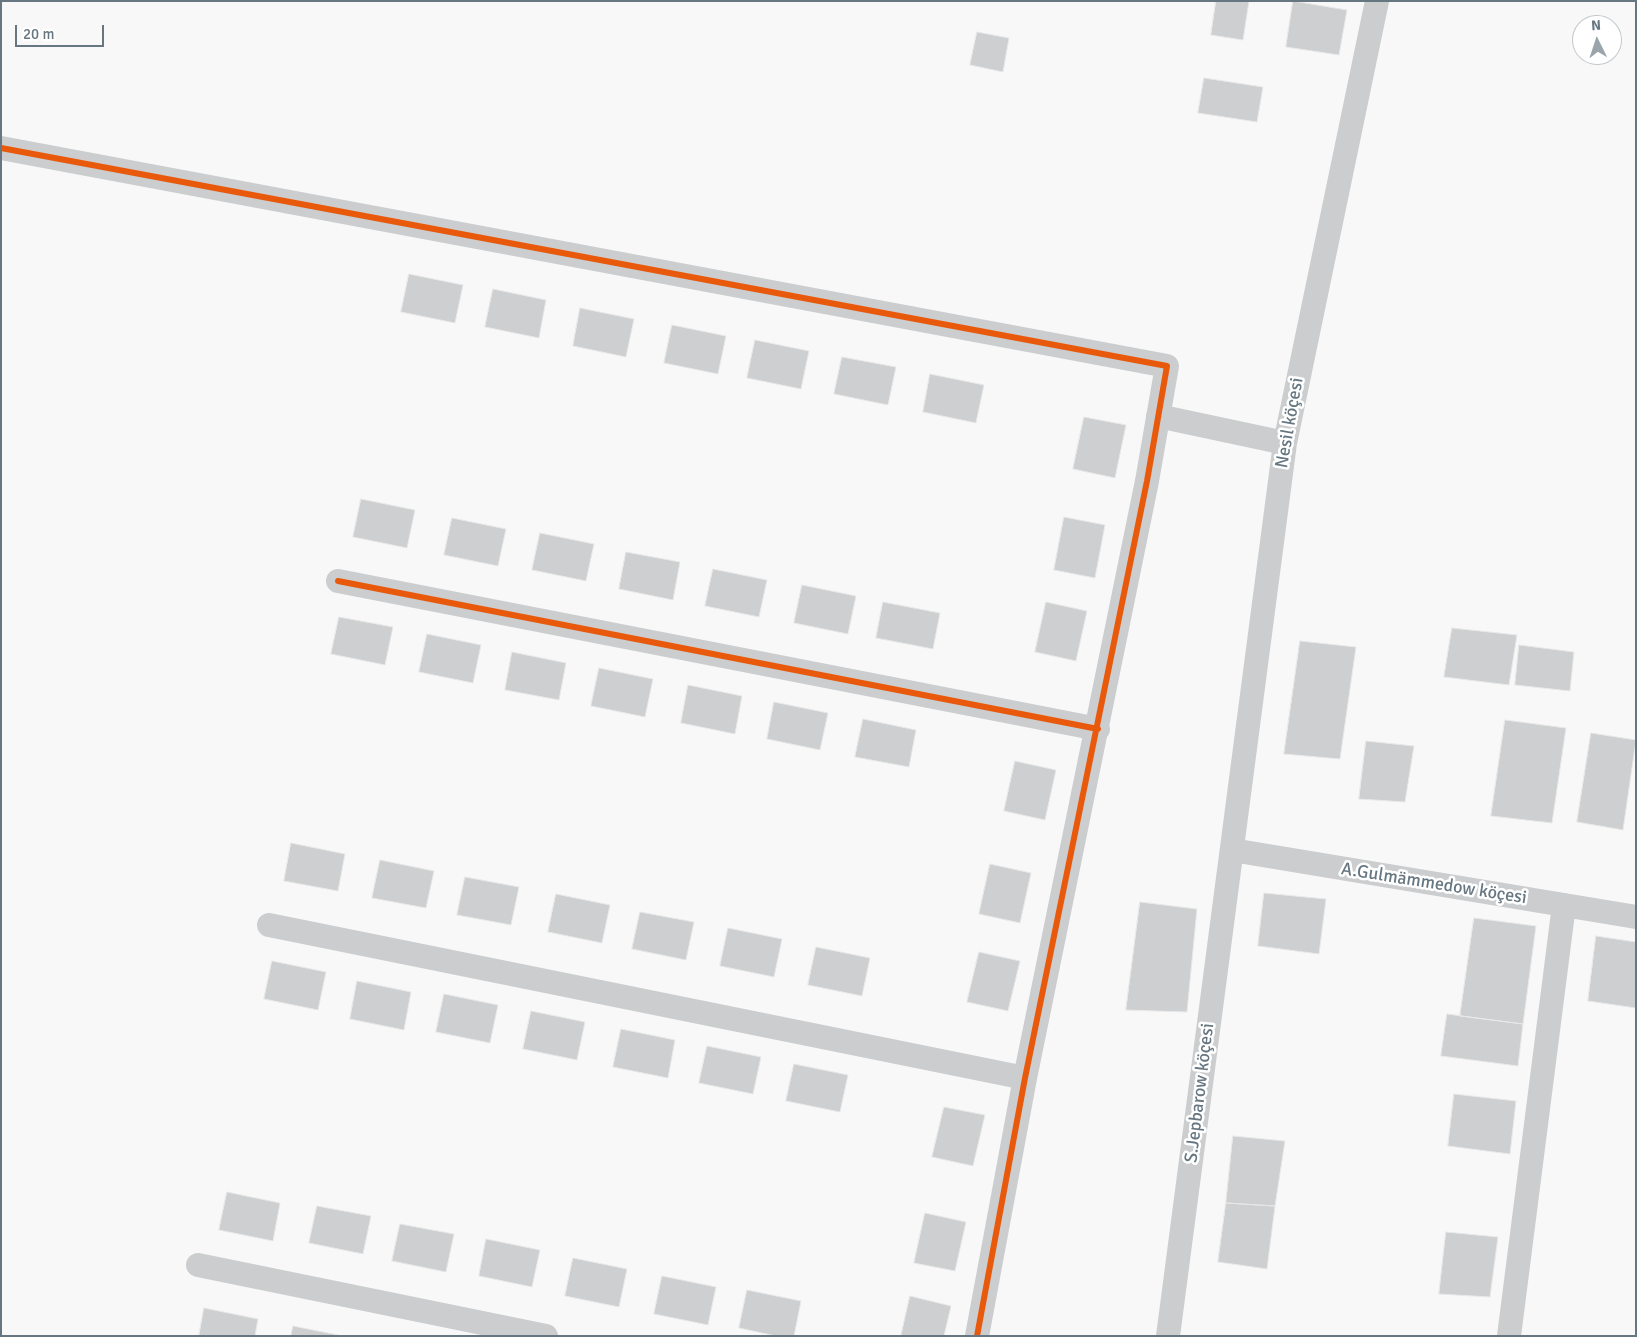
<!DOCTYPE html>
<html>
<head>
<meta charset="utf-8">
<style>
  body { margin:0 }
  #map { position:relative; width:1637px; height:1337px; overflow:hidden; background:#f8f8f8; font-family:Signika,sans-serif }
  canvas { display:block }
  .frame { position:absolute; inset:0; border:2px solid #667781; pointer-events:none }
  .north { position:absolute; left:1572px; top:15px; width:50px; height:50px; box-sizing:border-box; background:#fff; border:1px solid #c2c9cd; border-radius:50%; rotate:356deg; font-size:14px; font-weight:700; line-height:20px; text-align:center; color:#667781 }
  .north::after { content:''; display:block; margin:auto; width:18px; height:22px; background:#99a4ab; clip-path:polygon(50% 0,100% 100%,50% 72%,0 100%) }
  .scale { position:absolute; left:15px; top:25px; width:89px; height:22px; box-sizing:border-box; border:2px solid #667781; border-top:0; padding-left:6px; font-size:15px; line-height:18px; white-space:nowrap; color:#667781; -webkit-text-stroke:4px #fff; paint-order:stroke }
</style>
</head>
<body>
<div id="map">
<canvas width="1637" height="1337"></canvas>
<div class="frame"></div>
<div class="north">N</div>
<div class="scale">20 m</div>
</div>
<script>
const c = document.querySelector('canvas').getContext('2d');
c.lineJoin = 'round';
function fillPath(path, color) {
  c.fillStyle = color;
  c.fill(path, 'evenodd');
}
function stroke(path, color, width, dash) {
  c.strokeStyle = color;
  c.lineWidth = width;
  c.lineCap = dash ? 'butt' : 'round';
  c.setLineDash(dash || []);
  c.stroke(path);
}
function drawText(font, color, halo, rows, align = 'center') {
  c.font = font + ' Signika,sans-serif';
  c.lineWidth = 5;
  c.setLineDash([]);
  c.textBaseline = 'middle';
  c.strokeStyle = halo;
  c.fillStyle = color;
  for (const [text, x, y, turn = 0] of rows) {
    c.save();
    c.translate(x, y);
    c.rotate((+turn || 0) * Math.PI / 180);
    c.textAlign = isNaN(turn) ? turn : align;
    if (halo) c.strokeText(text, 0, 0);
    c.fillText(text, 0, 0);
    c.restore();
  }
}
const building = new Path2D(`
  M1216 1H1249L1243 40 1211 35Z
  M1293 1 1347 10 1339 55 1286 47Z
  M977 32 1009 38 1003 72 970 65Z
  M1204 78 1263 87 1257 122 1198 113Z
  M409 274 463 285 455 323 401 312Z
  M493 289 546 300 539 338 485 327Z
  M580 308 634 319 626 357 573 346Z
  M672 325 726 336 718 374 664 363Z
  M755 340 809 351 801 389 747 378Z
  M842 357 896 367 888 405 834 394Z
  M930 374 984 385 976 423 923 412Z
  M1084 417 1126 425 1115 478 1073 469Z
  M361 499 415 510 407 548 353 537Z
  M1064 517 1105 525 1095 578 1054 570Z
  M452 518 506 529 498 566 444 555Z
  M540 533 594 544 586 581 532 570Z
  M626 552 680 562 673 600 619 589Z
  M713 569 767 580 759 617 705 606Z
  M802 585 856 596 848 634 794 623Z
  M883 602 940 613 933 649 876 638Z
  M1046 602 1087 611 1076 661 1035 652Z
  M339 617 393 627 385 665 331 654Z
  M1452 628 1517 635 1509 685 1444 677Z
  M427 634 481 645 473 683 419 672Z
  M1300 641 1356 647 1340 759 1284 754Z
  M1519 645 1574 652 1570 691 1515 685Z
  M512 652 566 663 559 700 505 690Z
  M599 668 653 679 645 717 591 706Z
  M688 685 742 696 735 734 681 723Z
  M774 702 828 713 820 750 767 739Z
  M863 719 916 730 909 767 855 757Z
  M1505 720 1566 728 1552 823 1491 816Z
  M1591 733 1636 740 1623 830 1577 822Z
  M1366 741 1414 746 1405 802 1359 799Z
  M1015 761 1056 770 1045 820 1004 811Z
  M291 843 345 854 338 891 284 881Z
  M380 860 434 871 426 908 372 898Z
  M990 864 1031 873 1020 923 979 914Z
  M465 877 519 887 511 925 457 915Z
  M1264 893 1326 899 1319 954 1258 946Z
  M556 894 610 905 602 943 548 932Z
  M1140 902 1197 909 1187 1012 1126 1010Z
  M640 912 694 922 686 960 632 949Z
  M1474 918 1536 926 1523 1024 1460 1016Z
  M728 928 782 939 774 977 720 966Z
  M1596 936 1636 942V1008L1588 1001Z
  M816 947 870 958 862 996 808 985Z
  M979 952 1020 961 1008 1011 967 1002Z
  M272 961 326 972 318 1010 264 999Z
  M357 981 411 992 404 1030 350 1019Z
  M444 994 498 1005 490 1043 436 1032Z
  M531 1011 585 1022 577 1060 523 1049Z
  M1447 1014 1523 1024 1518 1066 1441 1056Z
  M621 1029 675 1040 668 1078 613 1067Z
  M707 1046 761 1057 753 1094 699 1083Z
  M794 1064 848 1075 840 1112 786 1101Z
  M1454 1094 1516 1101 1510 1154 1448 1146Z
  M944 1107 985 1115 973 1166 932 1157Z
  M1233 1136 1285 1141 1275 1206 1226 1203Z
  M227 1192 280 1203 273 1241 219 1230Z
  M1226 1203 1275 1206 1267 1269 1218 1262Z
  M317 1206 371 1216 363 1254 309 1243Z
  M925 1213 966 1222 955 1271 914 1263Z
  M400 1224 454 1234 446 1272 392 1261Z
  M1446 1232 1498 1237 1490 1297 1439 1294Z
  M486 1239 540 1250 532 1287 479 1276Z
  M573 1258 627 1269 619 1307 565 1296Z
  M662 1276 716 1287 708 1325 654 1314Z
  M747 1290 801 1301 794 1336H776L739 1328Z
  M910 1296 951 1306 944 1336H901Z
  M204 1308 258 1319 255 1336H199Z
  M293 1326 343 1336H291Z`);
fillPath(building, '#cdcfd0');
stroke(building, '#e8e8e8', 1);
stroke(new Path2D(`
  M1 148 1167 366 1147 481 1025 1078 977 1336
  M1158 416 1285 443
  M338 581 1098 729
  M1232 850 1636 917
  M269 925 1025 1078
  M198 1265 546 1336
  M1168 1336 1285 443 1377 1
  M1509 1336 1564 905`), '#cbcdce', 24);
stroke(new Path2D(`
  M1 148 1167 366 1147 481 1025 1078 977 1336
  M338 581 1098 729`), '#e8590c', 6);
drawText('18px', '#667781', '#fff', [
  ["Nesil köçesi",1290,423,-80],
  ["A.Gulmämmedow köçesi",1434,884,9],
  ["S.Jepbarow köçesi",1200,1093,-83]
]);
</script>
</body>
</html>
